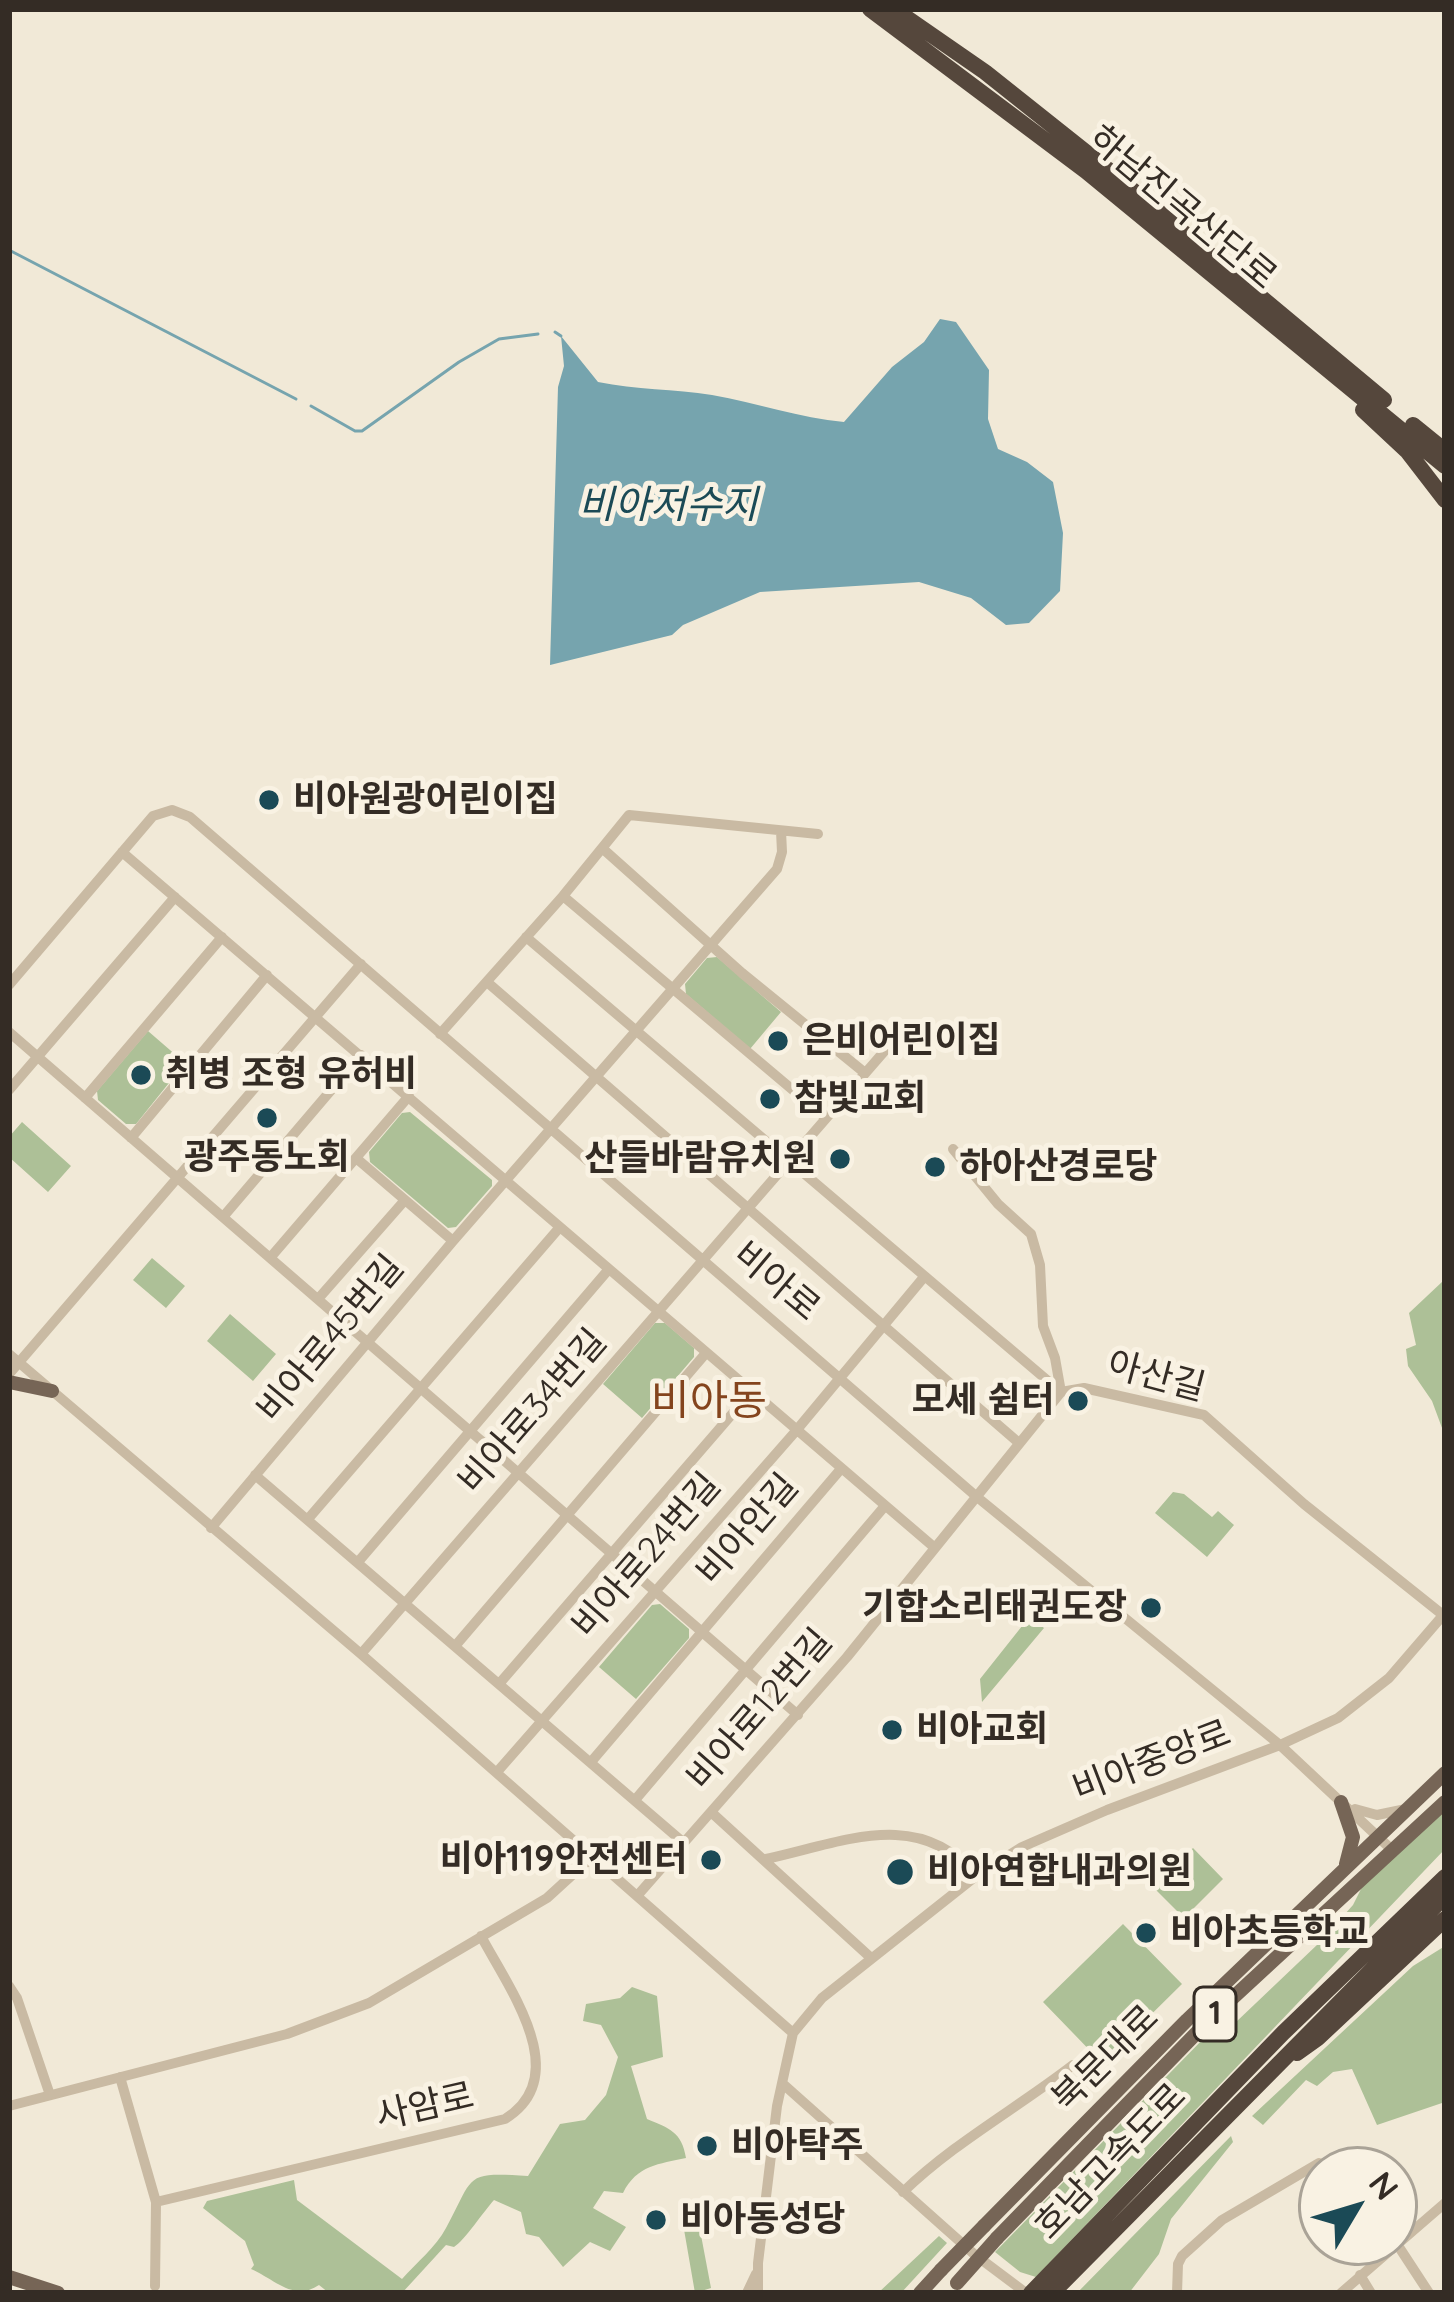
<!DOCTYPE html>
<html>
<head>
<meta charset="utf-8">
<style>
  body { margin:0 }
  #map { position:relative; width:1454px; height:2302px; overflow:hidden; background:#f1e9d7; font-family:Quicksand,sans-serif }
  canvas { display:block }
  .frame { position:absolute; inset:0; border:12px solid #342c25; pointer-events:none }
  .north { position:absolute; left:1298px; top:2146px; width:120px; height:120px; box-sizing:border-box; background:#f9f2e3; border:3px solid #aaa397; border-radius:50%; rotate:52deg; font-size:33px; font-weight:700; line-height:48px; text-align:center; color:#342c25 }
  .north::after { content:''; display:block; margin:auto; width:42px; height:54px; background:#1b4a56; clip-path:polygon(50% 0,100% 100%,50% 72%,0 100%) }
</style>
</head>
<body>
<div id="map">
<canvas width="1454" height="2302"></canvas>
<div class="frame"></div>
<div class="north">N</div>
</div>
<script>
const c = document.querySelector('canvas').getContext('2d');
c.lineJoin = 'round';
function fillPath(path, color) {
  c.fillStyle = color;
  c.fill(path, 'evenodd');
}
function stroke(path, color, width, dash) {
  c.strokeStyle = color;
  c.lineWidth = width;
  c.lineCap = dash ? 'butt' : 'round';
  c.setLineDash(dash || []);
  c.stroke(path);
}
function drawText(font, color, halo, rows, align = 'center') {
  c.font = font + ' Quicksand,"Noto Sans KR",sans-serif';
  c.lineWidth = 10;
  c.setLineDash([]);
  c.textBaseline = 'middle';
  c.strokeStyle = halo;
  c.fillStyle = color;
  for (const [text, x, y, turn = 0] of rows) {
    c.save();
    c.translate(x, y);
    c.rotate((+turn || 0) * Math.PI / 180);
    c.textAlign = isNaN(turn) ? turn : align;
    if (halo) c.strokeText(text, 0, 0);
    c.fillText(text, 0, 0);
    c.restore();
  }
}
fillPath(new Path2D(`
  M717 957 781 1012 750 1049 686 994 685 984 707 958Z
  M148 1031 185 1063 136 1124H126L98 1100 97 1091Z
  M410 1112 492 1180V1186L456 1227 448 1228 370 1162 369 1152 402 1113Z
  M22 1122 71 1166 48 1192 9 1157V1137Z
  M152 1258 185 1286 166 1308 133 1280Z
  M1443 1281 1445 1284V1436L1432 1401 1408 1366 1406 1349 1416 1345 1409 1313Z
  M230 1314 276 1354 253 1381 207 1341Z
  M655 1323H665L694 1348V1357L642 1418 603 1384Z
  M1173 1492 1184 1494 1212 1517 1218 1511 1234 1525 1207 1557 1155 1513Z
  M660 1604 689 1629V1638L636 1699 599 1667 652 1605Z
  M1030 1616 1044 1628 982 1702 980 1679Z
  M1445 1810V1849L1036 2277 1020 2272 995 2252 1207 2035 1235 2023 1318 1944 1353 1905 1365 1881Z
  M1193 1848 1223 1879 1184 1918 1153 1887Z
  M1123 1924 1182 1984 1102 2063 1043 2002Z
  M1445 1946V2102L1377 2125 1352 2069 1333 2072 1317 2086 1306 2080 1263 2125 1252 2116 1413 1966Z
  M632 1987 657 1996 663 2057 631 2066 647 2119C669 2128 682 2132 686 2158 659 2164 637 2165 623 2193L604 2191 593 2208 626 2227 610 2251 590 2242 563 2267 539 2237 526 2234 521 2212 494 2200C484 2211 464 2241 454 2247L446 2245 402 2293H329L319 2285C294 2302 276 2280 251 2269L254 2265 245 2241 203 2208 207 2201 294 2180 297 2200 402 2279C416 2263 436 2247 446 2228 475 2175 463 2172 528 2176L560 2124 585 2120 606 2095 618 2057 601 2025 583 2021 586 2004 620 1998Z
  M1231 2136 1233 2142 1171 2219 1159 2254 1129 2293H1077Z
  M697 2214 711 2288 695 2293 682 2218Z
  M939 2236 947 2243 901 2293H878Z`), '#adc097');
fillPath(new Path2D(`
  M940 319 956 322 989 370 988 419 998 449 1027 462 1053 482 1063 533 1060 591 1029 623 1006 625 971 598 919 582 760 592 683 625 672 635 550 665 558 387 564 366 561 336 598 382C636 390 674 389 712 395 757 403 800 418 844 422L892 367 924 342Z`), '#76a4ae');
stroke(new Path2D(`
  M9 250 296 399
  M555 332 561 336
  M311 406 355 431H362L459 362 499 339 538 334`), '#76a4ae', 3);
stroke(new Path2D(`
  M602 848 742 973 865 1073
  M122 852 935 1548
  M563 896 826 1118
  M526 937 1061 1392
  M487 982 1019 1443
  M9 985 153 816 172 810 190 817 977 1497 1280 1745 1391 1849
  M9 1032 798 1715
  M440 1034 563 896 629 815 818 834
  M9 1090 175 897
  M85 1098 222 937
  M131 1138 267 975
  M953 1149 998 1204 1031 1234 1040 1265 1043 1326 1055 1358 1061 1392
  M356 1158 453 1241
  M223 1217 361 1055
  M270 1258 409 1096
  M318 1299 405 1200
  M9 1354 361 1654 793 2033
  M9 1374 361 964
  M1061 1392 1084 1388 1204 1415 1304 1504 1443 1615
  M255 1475 684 1843
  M308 1519 560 1227
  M211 1528 453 1241 777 869 782 852 781 831
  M358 1562 609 1269
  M456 1645 706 1353
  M361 1654 908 1024
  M499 1684 752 1391
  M591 1762 840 1470
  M497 1772 795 1432 924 1277
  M635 1800 884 1507
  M1355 1809 1377 1815 1406 1809
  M711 1812 870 1957
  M766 1859C841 1843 919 1806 976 1876
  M637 1896 847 1657 1061 1392
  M9 1986 17 1998 50 2095
  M120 2077 156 2202 155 2286
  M783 2084 974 2254 1026 2293
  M9 2106 287 2034 369 2003 547 1898 593 1856
  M903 2192C955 2142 1016 2109 1073 2065
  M156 2202 505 2119C575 2076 508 1987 481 1936
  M1397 2244 1429 2293
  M1360 2275 1371 2293
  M747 2293 756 2274
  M758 2293V2263L777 2106 793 2033 822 1998 976 1876 1022 1847 1107 1810 1280 1745 1338 1718 1389 1678 1445 1613
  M1177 2293 1178 2264 1182 2256 1222 2220 1319 2163
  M1341 2293 1445 2203`), '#c9baa3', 10);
stroke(new Path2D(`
  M9 1382 52 1391
  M1341 1802 1353 1837 1346 1864
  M984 2226 1187 2020 1445 1773
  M997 2238 1212 2017 1445 1802
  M9 2277 58 2293
  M920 2293 941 2270`), '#766556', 14);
stroke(new Path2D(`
  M870 9 1086 171 1445 466
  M894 9 985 72 1107 169 1384 400
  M1363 410 1408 452 1445 500
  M1413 425 1445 451
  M1297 2053 1318 2038 1445 1919
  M1031 2293 1283 2033 1445 1877
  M1052 2293 1445 1896`), '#55473c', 16);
stroke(new Path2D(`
  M941 2270 984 2226
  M957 2283 997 2238`), '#766556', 14);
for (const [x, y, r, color] of [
  [269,800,12,"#1b4a56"],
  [778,1041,12,"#1b4a56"],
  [141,1075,12,"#1b4a56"],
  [770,1099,12,"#1b4a56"],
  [267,1118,12,"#1b4a56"],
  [840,1159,12,"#1b4a56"],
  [935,1167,12,"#1b4a56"],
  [1078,1401,12,"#1b4a56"],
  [1151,1608,12,"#1b4a56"],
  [892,1730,12,"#1b4a56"],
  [711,1860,12,"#1b4a56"],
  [900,1872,15,"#1b4a56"],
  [1146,1933,12,"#1b4a56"],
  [707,2146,12,"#1b4a56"],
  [656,2220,12,"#1b4a56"]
]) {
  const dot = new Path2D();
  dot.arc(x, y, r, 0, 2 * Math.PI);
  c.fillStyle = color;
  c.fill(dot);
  stroke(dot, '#f9f2e3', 4.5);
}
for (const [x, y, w] of [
  [1215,2014,42]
]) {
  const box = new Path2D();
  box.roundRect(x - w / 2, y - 27, w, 54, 9);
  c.fillStyle = '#f9f2e3';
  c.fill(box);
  stroke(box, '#342c25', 3);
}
drawText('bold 33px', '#342c25', null, [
  ["1",1215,2014]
]);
drawText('36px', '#342c25', '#f9f2e3', [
  ["하남진곡산단로",1182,208,40],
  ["비아로",776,1282,40],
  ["비아로45번길",331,1339,-50],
  ["아산길",1156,1377,15],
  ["비아로34번길",533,1412,-49],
  ["비아안길",748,1530,-49],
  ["비아로24번길",647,1556,-49],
  ["비아로12번길",760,1710,-49],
  ["비아중앙로",1152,1762,-21],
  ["북문대로",1106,2059,-45],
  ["사암로",425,2107,-13],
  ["호남고속도로",1111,2162,-46]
]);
drawText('bold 36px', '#342c25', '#f9f2e3', [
  ["비아원광어린이집",293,800],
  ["은비어린이집",802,1041],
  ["취병 조형 유허비",165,1075],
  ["참빛교회",794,1099],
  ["광주동노회",267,1158,"center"],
  ["산들바람유치원",816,1159,"right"],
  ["하아산경로당",959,1167],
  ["모세 쉼터",1054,1401,"right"],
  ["기합소리태권도장",1127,1608,"right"],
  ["비아교회",916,1730],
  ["비아119안전센터",687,1860,"right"],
  ["비아연합내과의원",927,1872],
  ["비아초등학교",1170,1933],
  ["비아탁주",731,2146],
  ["비아동성당",680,2220]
], 'left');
drawText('italic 39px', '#1b4a56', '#f9f2e3', [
  ["비아저수지",668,506]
]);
drawText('42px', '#84441d', '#f9f2e3', [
  ["비아동",709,1402]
]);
</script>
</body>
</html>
